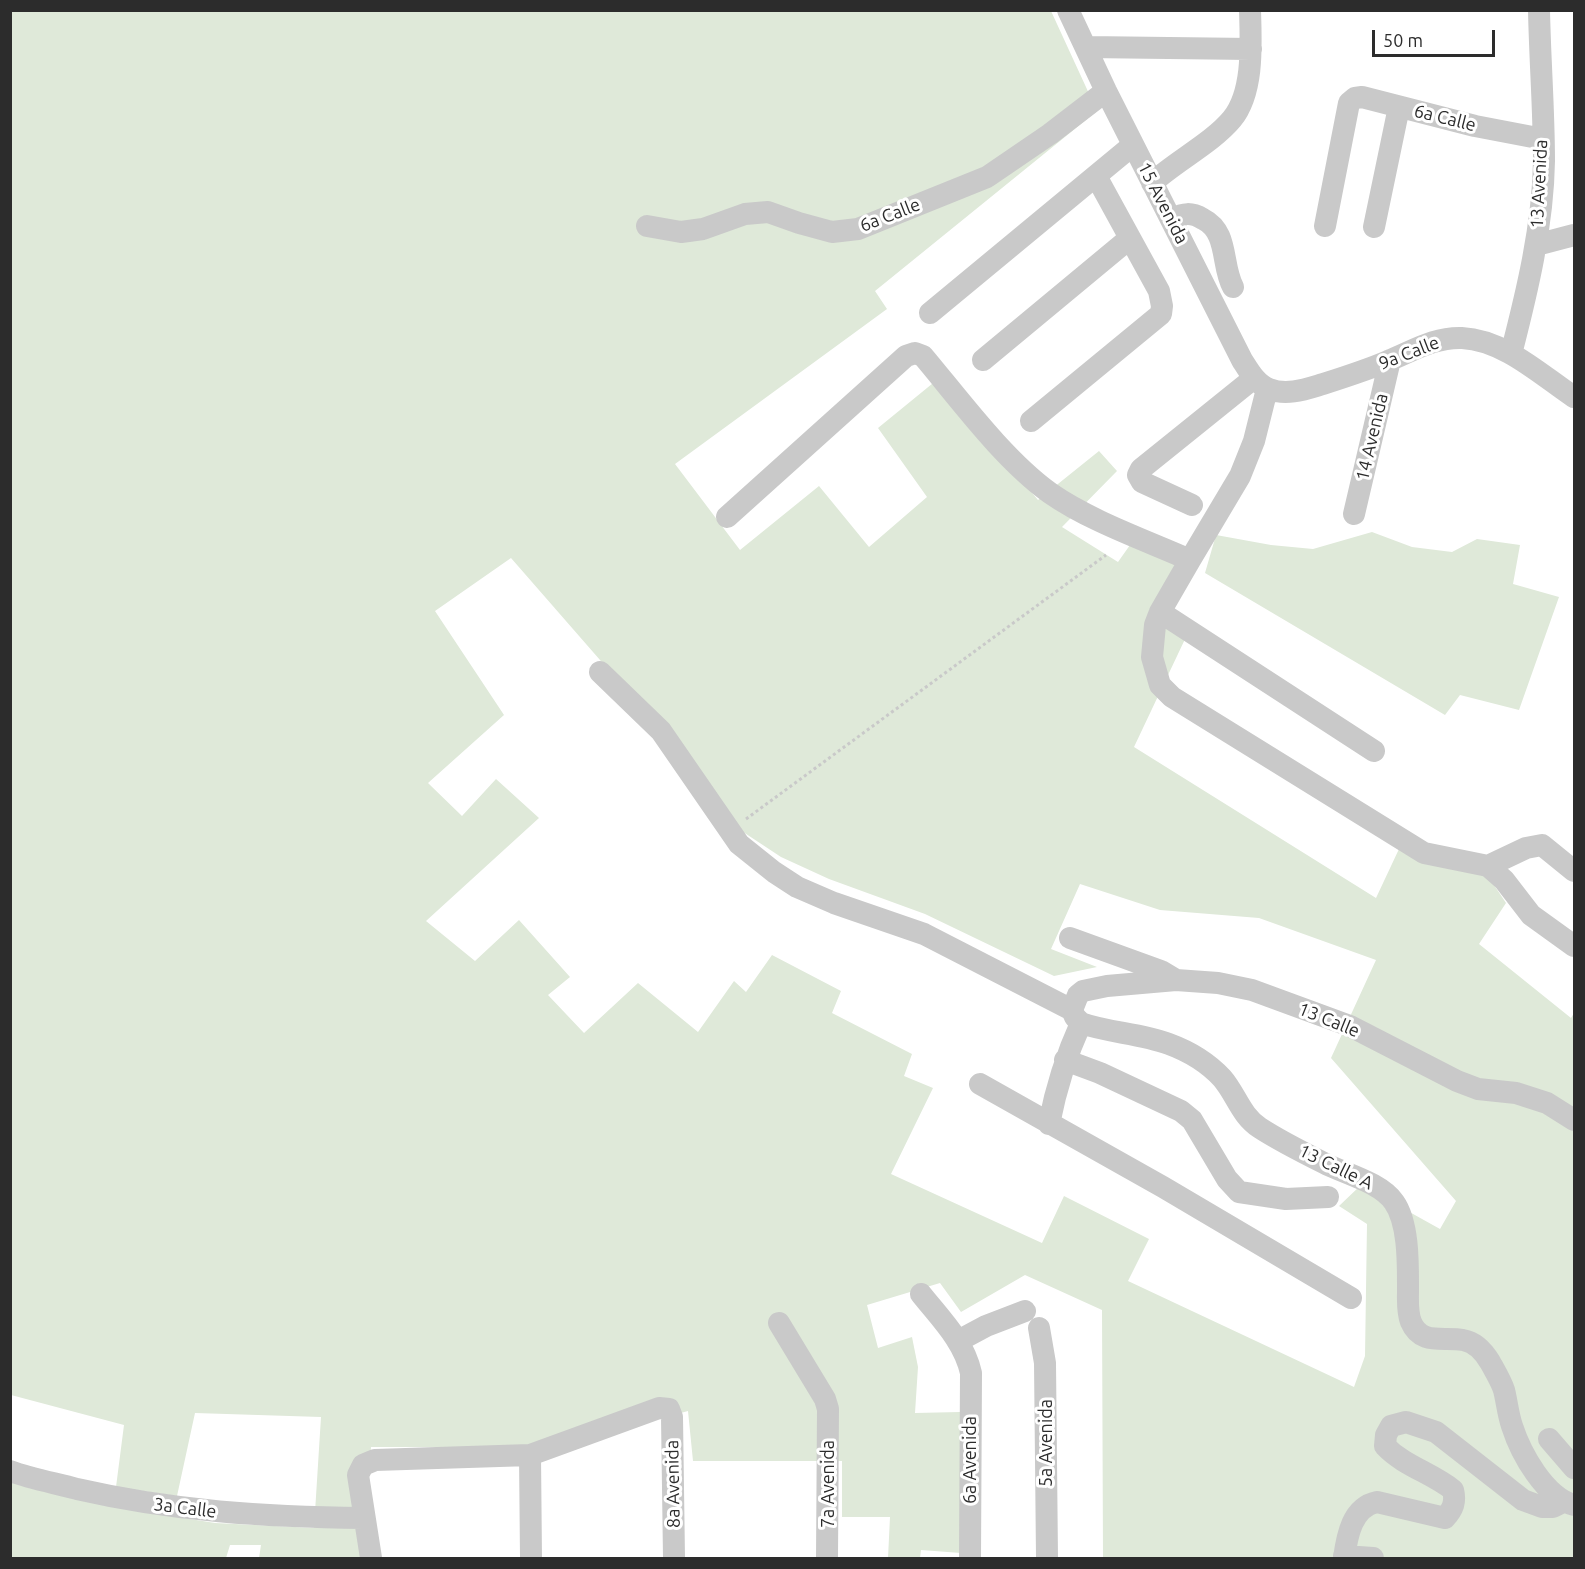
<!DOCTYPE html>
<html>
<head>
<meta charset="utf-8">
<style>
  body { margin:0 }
  #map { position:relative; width:1585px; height:1569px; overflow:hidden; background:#fff; font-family:Ubuntu,sans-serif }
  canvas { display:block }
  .frame { position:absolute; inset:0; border:12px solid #2c2c2c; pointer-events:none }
  .scale { position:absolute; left:1372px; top:30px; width:123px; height:27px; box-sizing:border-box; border:3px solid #2c2c2c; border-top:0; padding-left:8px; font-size:18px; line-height:21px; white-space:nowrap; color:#2c2c2c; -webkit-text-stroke:4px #fff; paint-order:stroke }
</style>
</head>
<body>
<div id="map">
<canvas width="1585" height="1569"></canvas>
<div class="frame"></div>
<div class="scale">50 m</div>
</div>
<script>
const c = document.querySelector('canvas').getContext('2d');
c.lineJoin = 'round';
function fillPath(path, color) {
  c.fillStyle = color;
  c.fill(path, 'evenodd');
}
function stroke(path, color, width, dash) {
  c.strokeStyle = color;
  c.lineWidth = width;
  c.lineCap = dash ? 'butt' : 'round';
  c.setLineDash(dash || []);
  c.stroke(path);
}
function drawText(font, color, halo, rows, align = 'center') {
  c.font = font + ' Ubuntu,sans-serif';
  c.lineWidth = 6;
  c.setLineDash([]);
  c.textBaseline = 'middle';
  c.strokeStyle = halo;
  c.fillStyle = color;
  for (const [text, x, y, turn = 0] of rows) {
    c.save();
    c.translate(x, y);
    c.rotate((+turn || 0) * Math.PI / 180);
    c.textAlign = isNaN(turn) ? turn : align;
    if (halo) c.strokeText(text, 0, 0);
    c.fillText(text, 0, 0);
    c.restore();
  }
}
fillPath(new Path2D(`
  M11 11H1051L1097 111 875 291 887 309 675 464 740 550 819 486 869 547 927 497 878 428 938 379 1038 500 1099 451 1117 471 1062 527 1118 562 1130 545 1181 566 1152 619 1186 637 1134 747 1376 898 1399 849 1486 873 1506 903 1479 944 1571 1018 1574 1013V1558H1103L1102 1310 1025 1275 961 1312 940 1283 867 1305 878 1348 912 1337 918 1367 915 1413 960 1412 961 1553 921 1550 920 1558H888L890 1517H842V1461H693L688 1411 556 1447H371L364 1558H259L261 1545H230L226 1558H11L10 1481 102 1505 215 1523 314 1528 321 1417 195 1413 177 1496 116 1487 124 1425 11 1395ZM511 558 600 660 731 824 781 857 829 879 925 914 1054 976 1097 967 1051 949 1080 884 1160 910 1259 918 1376 960 1331 1058 1456 1201 1440 1229 1361 1185 1339 1206 1367 1224 1365 1356 1354 1387 1128 1281 1149 1239 1064 1196 1042 1243 891 1174 933 1088 904 1076 912 1054 832 1013 841 991 772 955 746 992 734 981 698 1032 638 983 584 1033 548 995 570 977 519 920 475 961 426 921 539 818 496 779 462 816 428 783 504 715 435 611Z
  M1372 532 1412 547 1452 552 1477 539 1520 545 1513 584 1559 597 1519 710 1460 695 1445 715 1205 573 1216 535 1271 545 1313 549Z`), '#dfe9d9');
stroke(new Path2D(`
  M746 819 1106 555`), '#c9c9c9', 3, [3, 3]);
stroke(new Path2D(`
  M1068 10 1106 91 1242 360C1249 371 1256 384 1269 389 1287 396 1306 389 1323 384 1345 377 1367 370 1388 361 1413 351 1434 337 1462 338 1504 340 1541 375 1574 397
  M1086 47 1251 49
  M1152 183C1176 161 1212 143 1232 119 1254 92 1251 44 1250 10
  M1171 219C1184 213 1191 212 1203 219 1229 232 1221 265 1233 287
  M647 226 681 232 703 229 745 214 768 212 799 223 832 232 858 229 987 177 1050 134 1106 91
  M1325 226 1349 103 1355 98 1362 97 1475 126 1543 139
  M1374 227 1399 107
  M1536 245 1574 235
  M930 313 1133 145
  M1511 354C1527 292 1543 226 1544 161 1544 111 1540 61 1539 10
  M983 360 1130 238
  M1267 389 1254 441 1240 476 1190 560 1160 612 1155 625 1152 657 1160 685 1172 697 1424 853 1488 866 1526 848 1542 845 1574 871
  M1031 421 1161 314 1162 306 1159 291 1096 176
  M1192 505 1142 482 1138 475 1141 469 1254 378
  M1354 514 1390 360
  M727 517 906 356 915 353 923 356C960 400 1003 459 1050 493 1090 521 1145 540 1190 560
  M1160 612 1374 751
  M600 672 661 731 739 844 774 872 797 887 834 903 924 934 1072 1010
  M1488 866 1504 880 1531 915 1574 946
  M1070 938 1161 971 1176 980
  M1081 1023C1109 1033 1140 1033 1169 1044 1188 1051 1208 1063 1222 1078 1236 1094 1241 1116 1260 1128 1280 1141 1302 1152 1324 1163 1345 1174 1380 1182 1394 1202 1409 1223 1408 1265 1408 1290 1408 1301 1407 1312 1411 1322 1421 1346 1444 1336 1463 1340 1475 1342 1484 1352 1490 1362 1495 1371 1501 1381 1504 1390 1507 1402 1508 1414 1512 1426 1521 1454 1545 1497 1574 1505
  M1065 1060 1100 1073 1181 1111 1192 1120 1227 1179 1239 1192 1286 1199 1328 1197
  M980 1084 1163 1187 1351 1298
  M1049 1124C1056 1088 1066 1056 1081 1023L1075 1017 1072 1010 1078 995 1083 991 1107 986 1176 980 1218 983 1252 990 1350 1026 1457 1081 1478 1089 1516 1093 1547 1103 1574 1120
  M921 1294C940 1318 964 1341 971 1373L970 1558
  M779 1323 825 1399 828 1409 827 1558
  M1039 1328 1045 1363 1047 1558
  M958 1341 986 1326 1025 1311
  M1549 1439 1574 1468
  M530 1455 531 1558
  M10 1471C32 1479 55 1483 77 1489 173 1511 265 1517 364 1518
  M1344 1556 1373 1558
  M371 1558 358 1475 363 1465 375 1460 530 1455 659 1408 669 1409 672 1417 674 1558
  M1344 1558C1347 1536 1352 1507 1377 1502L1445 1518C1453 1509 1456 1502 1453 1490 1432 1473 1404 1466 1385 1446L1386 1435 1391 1426 1406 1422 1436 1432 1523 1500 1542 1507H1553L1563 1502`), '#c9c9c9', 22);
drawText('18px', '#2c2c2c', '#fff', [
  ["6a Calle",1445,118,14],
  ["13 Avenida",1539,184,-87],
  ["15 Avenida",1163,203,63],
  ["6a Calle",890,215,-21],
  ["9a Calle",1409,353,-21],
  ["14 Avenida",1372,437,-77],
  ["13 Calle",1329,1020,22],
  ["13 Calle A",1336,1167,26],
  ["5a Avenida",1046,1443,-90],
  ["6a Avenida",970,1460,-90],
  ["8a Avenida",673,1484,-91],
  ["7a Avenida",828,1484,-90],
  ["3a Calle",185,1508,7]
]);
</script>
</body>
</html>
